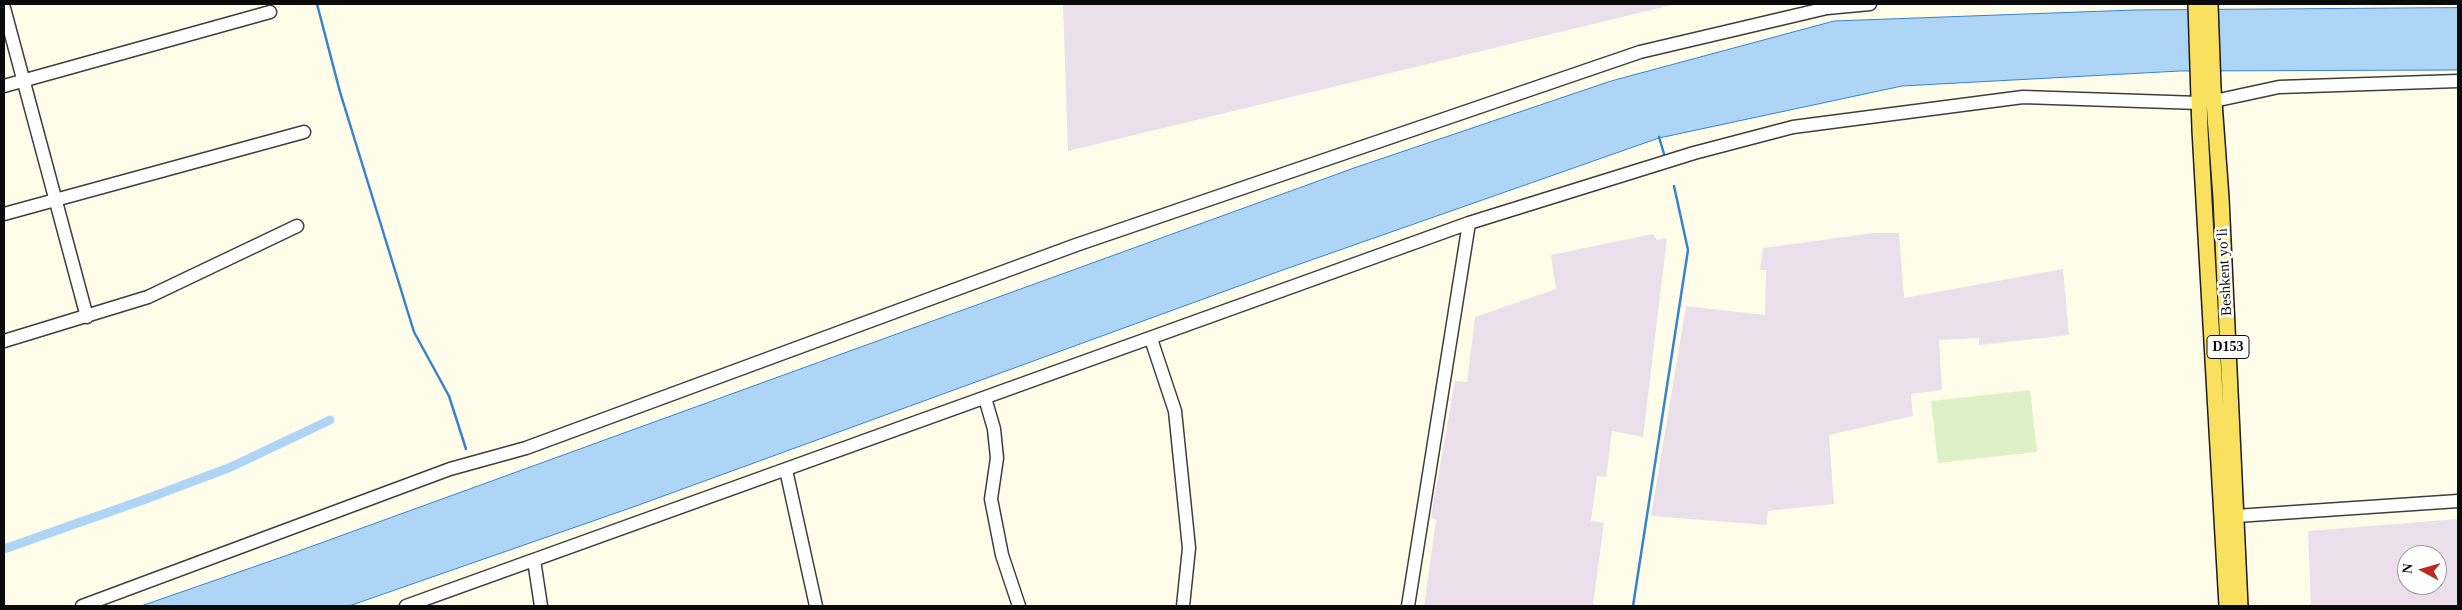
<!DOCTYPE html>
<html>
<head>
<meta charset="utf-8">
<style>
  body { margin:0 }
  #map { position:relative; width:2462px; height:610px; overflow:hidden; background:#fffde9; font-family:"Times New Roman",serif }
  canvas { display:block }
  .frame { position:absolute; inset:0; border:5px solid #0b0b0b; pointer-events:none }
  .north { position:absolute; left:2397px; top:545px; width:50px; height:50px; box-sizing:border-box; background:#fff; border:1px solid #9d9d9d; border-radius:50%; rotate:276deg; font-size:14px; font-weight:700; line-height:20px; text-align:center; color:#0b0b0b }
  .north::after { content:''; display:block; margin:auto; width:18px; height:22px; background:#bb2923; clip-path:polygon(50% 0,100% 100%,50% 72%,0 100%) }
</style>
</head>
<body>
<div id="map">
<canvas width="2462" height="610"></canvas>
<div class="frame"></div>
<div class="north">N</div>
</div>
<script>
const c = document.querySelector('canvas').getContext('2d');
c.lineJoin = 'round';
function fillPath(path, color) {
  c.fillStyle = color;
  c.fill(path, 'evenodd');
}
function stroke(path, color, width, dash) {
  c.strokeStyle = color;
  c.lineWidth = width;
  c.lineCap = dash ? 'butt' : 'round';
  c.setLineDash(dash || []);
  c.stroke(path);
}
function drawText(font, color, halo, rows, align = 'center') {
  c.font = font + ' "Times New Roman",serif';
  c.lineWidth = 5;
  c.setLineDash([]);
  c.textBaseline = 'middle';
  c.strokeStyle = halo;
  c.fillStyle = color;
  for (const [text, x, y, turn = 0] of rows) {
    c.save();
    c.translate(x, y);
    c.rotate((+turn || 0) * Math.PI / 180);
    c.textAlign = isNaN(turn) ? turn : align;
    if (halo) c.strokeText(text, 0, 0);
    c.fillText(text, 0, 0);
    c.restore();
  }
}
fillPath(new Path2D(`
  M1063 4H1676L1068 151Z
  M1874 233H1899L1904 298 2063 269 2069 335 1979 345V338L1939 340 1942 390 1911 394 1913 416 1829 435 1834 504 1768 511 1766 525 1651 516 1686 306 1765 315 1766 270H1760L1763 248Z
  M1653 234 1657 240 1667 238 1643 437 1612 431 1606 477 1597 476 1591 521 1604 523 1593 606H1424L1436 520 1431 517 1455 381 1467 382 1475 317 1556 289 1551 255Z
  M2458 519V606H2311L2308 531ZM2407 555H2437V585H2407Z`), '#eadfeb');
fillPath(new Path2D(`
  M2030 390 2037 452 1938 463 1931 401Z`), '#def0c6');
const water = new Path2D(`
  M2458 8V70L2180 71 1902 86 1659 138 1280 271 636 506 349 606H141L285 556 1354 168 1611 81 1834 21 2134 10Z`);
fillPath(water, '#aed5f6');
stroke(water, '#3584cd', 1);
stroke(new Path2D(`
  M317 4 340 92 414 332 449 396 466 449
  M1659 137 1664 154
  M1633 606 1688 250 1674 186`), '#3584cd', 2.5);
stroke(new Path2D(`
  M4 549 146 499 231 467 330 420`), '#aed5f6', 9);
const minor = new Path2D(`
  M4 8 87 317
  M4 86 270 12
  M2214 101 2279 87 2458 81
  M4 214 304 132
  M1151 339 1175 411 1189 548 1183 606
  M4 341 148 297 297 226
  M985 398 994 429 997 458 991 499 1002 555 1019 606
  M786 470 816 606
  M2236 516 2458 501
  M534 560 541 606
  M82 606 450 469 526 448 1076 245 1640 52 1827 8 1870 4
  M406 606 1469 223 1694 153 1793 127 2023 97 2199 103
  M1408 606 1469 223`);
const major = new Path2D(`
  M2196 4 2200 130 2227 606
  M2210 4 2213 88 2221 198 2240 606`);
stroke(minor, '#3e3e3e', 15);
stroke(major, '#1c1c1c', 18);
stroke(minor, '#fff', 12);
stroke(major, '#f9e15f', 15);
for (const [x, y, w] of [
  [2228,347,42]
]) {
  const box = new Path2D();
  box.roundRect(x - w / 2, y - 11.5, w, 23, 4);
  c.fillStyle = '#fff';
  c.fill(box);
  stroke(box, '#0b0b0b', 1);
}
drawText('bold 14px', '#0b0b0b', null, [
  ["D153",2228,347]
]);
drawText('15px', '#0b0b0b', '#fff', [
  ["Beshkent yoʻli",2225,272,-93]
]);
</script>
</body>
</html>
